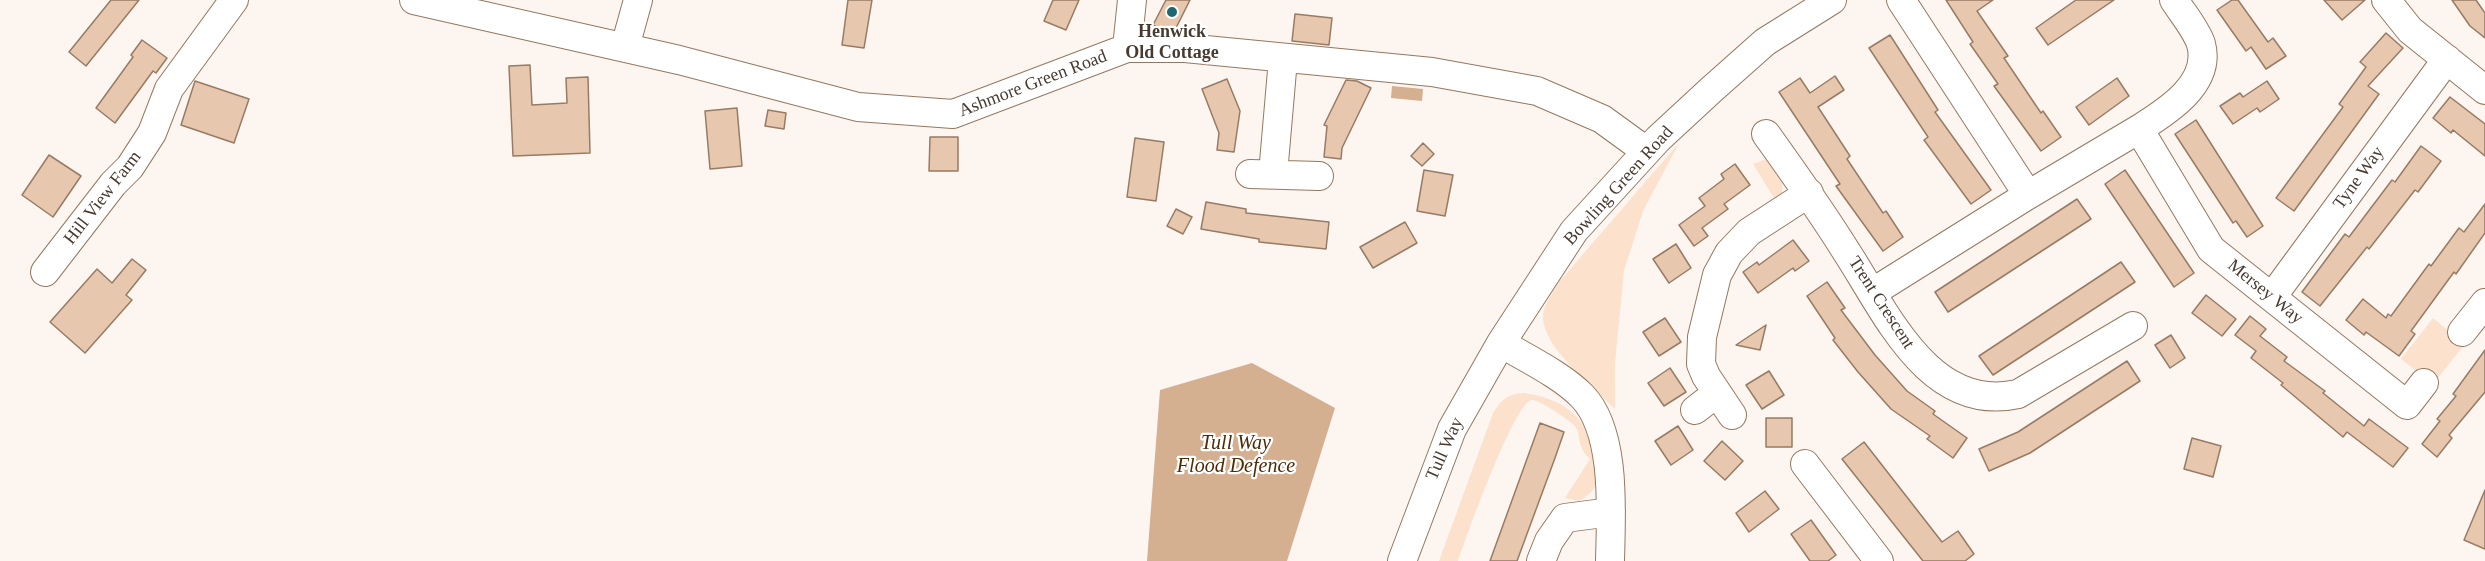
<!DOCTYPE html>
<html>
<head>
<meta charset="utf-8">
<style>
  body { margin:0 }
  canvas { display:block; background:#fcf5f0 }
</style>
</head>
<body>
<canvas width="2485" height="561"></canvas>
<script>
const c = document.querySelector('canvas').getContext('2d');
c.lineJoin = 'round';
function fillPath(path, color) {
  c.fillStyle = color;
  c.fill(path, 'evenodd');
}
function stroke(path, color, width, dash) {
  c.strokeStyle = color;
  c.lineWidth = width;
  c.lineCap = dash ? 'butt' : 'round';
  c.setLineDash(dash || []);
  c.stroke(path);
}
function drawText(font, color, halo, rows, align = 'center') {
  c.font = font + ' "Times New Roman",serif';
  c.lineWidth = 4.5;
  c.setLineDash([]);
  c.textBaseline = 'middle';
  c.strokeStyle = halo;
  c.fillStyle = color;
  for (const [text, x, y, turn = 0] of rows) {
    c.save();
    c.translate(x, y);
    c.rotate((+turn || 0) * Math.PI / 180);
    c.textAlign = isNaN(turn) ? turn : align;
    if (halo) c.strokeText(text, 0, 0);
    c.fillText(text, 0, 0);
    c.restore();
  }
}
fillPath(new Path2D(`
  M1679 143 1643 211 1624 271 1615 363V409C1594 388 1545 349 1543 319 1542 306 1553 293 1559 282Z
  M1766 159 1783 177 1782 196 1777 203 1753 164Z
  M2433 318 2465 344 2433 384 2401 359Z
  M1524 393C1543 396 1561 401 1575 415 1589 429 1600 461 1597 481 1596 490 1586 497 1579 501L1565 498 1590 459C1587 456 1583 452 1582 448 1578 441 1580 432 1575 426 1569 420 1540 400 1532 400 1515 400 1465 540 1458 561H1439L1493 413C1502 399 1508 394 1524 393Z`), '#fce2cd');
fillPath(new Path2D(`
  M1392 86 1423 89 1422 101 1391 98Z
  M1252 363 1335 408 1287 561H1147L1160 390Z`), '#d4af90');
const building = new Path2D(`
  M111 0H139L86 66 69 52Z
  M848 0H872L864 48 842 45Z
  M1053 0H1079L1066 30 1044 21Z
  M1166 0H1190L1174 32H1167L1153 25Z
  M1946 0H1993L1977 11 2008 56 2004 58 2041 113 2043 111 2061 137 2041 151 1994 86 1998 84 1970 44 1973 42Z
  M2076 0H2114L2048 45 2036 28Z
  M2232 0H2238L2268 42 2273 38 2286 56 2266 69 2251 47 2246 51 2217 10Z
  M2324 0H2365L2342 20Z
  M2452 0H2476L2485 13V38L2470 26Z
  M1295 14 1332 18 1329 45 1292 41Z
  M2386 33 2403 48 2368 86 2379 94 2294 211 2276 198 2343 107 2339 104 2366 67 2360 62Z
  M1890 35 1938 110 1935 112 1991 190 1971 204 1924 140 1928 137 1869 48Z
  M142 40 167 58 156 73 153 71 115 123 96 108 133 57 131 55Z
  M530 65 532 105 567 103 566 78 588 77 590 153 513 156 509 66Z
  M1835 76 1844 90 1818 107 1850 156 1847 159 1883 213 1886 211 1903 237 1883 251 1836 186 1840 184 1779 92 1800 78 1810 93Z
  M2117 78 2129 96 2089 125 2076 107Z
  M1227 79 1240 111 1234 152 1217 150 1219 133 1202 89Z
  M1346 80 1357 81 1371 88 1342 148 1341 159 1324 157 1327 126 1324 125Z
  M195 81 249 99 234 143 181 125Z
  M2267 81 2279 99 2260 112 2257 108 2233 124 2220 106 2240 93 2243 97Z
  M2450 97 2485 124V156L2453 130 2451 133 2433 118Z
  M737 108 742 166 710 169 705 111Z
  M768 110 786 113 784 129 765 126Z
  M2196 120 2263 226 2247 237 2236 221 2233 223 2175 134Z
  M930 137H958V171H929Z
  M1135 138 1164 142 1156 201 1127 197Z
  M1423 143 1434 154 1422 166 1411 156Z
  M2421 146 2441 161 2418 192 2415 190 2369 249 2367 247 2320 306 2302 292 2345 234 2349 237 2392 180 2395 182Z
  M49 155 81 176 53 217 22 195Z
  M1735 164 1750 185 1724 204 1728 209 1702 228 1708 236 1694 246 1679 225 1705 206 1699 198 1724 179 1721 174Z
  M1424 170 1453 175 1445 216 1417 211Z
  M2125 170 2194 273 2174 287 2105 184Z
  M2077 199 2091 219 1948 312 1935 292Z
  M1206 202 1246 209V213L1329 222 1326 249 1259 242V239L1201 229Z
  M2485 204V233L2456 274 2454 272 2411 331 2415 334 2399 356 2366 332 2364 335 2346 320 2363 299 2386 318 2388 314 2391 316 2429 264 2431 266 2459 228 2464 232Z
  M1176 209 1192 217 1183 234 1167 226Z
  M1405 222 1417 243 1373 268 1360 247Z
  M1793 240 1809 261 1795 271 1793 268 1758 293 1743 272 1757 262 1759 265Z
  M1676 244 1691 268 1669 283 1653 259Z
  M132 259 146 270 126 295 132 300 85 353 50 322 97 269 112 283Z
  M2121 262 2135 282 1993 375 1979 356Z
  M1827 282 1845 308 1841 310 1875 355 1907 391 1935 411 1933 414 1967 438 1953 458 1927 439 1930 436 1891 409 1858 372 1833 340 1835 338 1807 296Z
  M2206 295 2236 319 2222 336 2192 313Z
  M2250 316 2266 329 2260 336 2287 357 2284 361 2325 391 2323 393 2364 426 2369 419 2408 448 2393 467 2347 432 2343 437 2281 385 2283 383 2251 358 2256 351 2235 335Z
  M1665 318 1681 342 1659 356 1643 332Z
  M1766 325 1760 350 1736 345Z
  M2171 335 2185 358 2170 368 2155 345Z
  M2485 350V392L2449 435 2452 438 2437 457 2422 444 2440 421 2437 419 2456 396 2453 394Z
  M2127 361 2140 381 2030 453 1989 471 1979 449 2018 432Z
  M1670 368 1686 392 1664 406 1648 383Z
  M1769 371 1784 395 1762 409 1746 385Z
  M1766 418H1792V447H1766Z
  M1540 423 1564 432 1555 458 1517 561H1490Z
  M1678 426 1693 450 1671 465 1655 441Z
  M2192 438 2221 446 2213 477 2184 469Z
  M1722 441 1743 461 1725 480 1704 461Z
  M1864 442 1942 542 1958 531 1974 554 1965 561H1923L1842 459Z
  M2485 490V549L2464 540Z
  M1765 491 1779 509 1749 532 1736 513Z
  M1811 520 1836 555 1828 561H1810L1791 534Z`);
fillPath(building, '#e7c7ae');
stroke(building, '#987b64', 1.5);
const minor = new Path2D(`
  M414 0 679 60 858 107 953 114 1127 48H1185L1432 72 1537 91 1602 119 1646 151
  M1901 0 2028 195
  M2174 0C2183 14 2196 29 2201 44 2212 84 2166 112 2139 129L2211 249 2407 405 2424 383
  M2386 0 2410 30 2485 90
  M625 47 638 0
  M1127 48 1132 0
  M1766 134C1794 173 1821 211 1846 251 1886 312 1929 414 2018 394L2133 326
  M1250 174 1319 176
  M1273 174 1283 59
  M45 272 113 184 130 167 152 133 169 89 234 0
  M1873 292 2028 195 2139 129
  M2272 297 2447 59
  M2462 332 2485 303
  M1501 343C1527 359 1560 374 1582 396 1617 432 1611 514 1610 561
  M1695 410 1717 393
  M1732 415 1706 376 1701 364 1702 337 1717 275 1729 253 1749 232 1809 193
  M1805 464 1879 561
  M1402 561 1452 429 1501 343 1574 231 1658 139 1711 90 1765 42 1832 0
  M1541 561 1549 541 1565 518 1611 512`);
stroke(minor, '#957860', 30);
stroke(minor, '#fff', 28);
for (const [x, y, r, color] of [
  [1172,12,6,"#1e6773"]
]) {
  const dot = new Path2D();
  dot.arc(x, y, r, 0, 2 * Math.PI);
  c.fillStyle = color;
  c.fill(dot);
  stroke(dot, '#fff', 2);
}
drawText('bold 18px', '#473a30', '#fff', [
  ["Henwick",1172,32],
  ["Old Cottage",1172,53]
]);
drawText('18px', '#473a30', '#fff', [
  ["Ashmore Green Road",1033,84,-21],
  ["Tyne Way",2359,178,-54],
  ["Bowling Green Road",1619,186,-48],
  ["Hill View Farm",103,198,-52],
  ["Mersey Way",2265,292,39],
  ["Trent Crescent",1881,303,57],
  ["Tull Way",1445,449,-66]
]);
drawText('italic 20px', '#4f2a04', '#fff', [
  ["Tull Way",1236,444],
  ["Flood Defence",1236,467]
]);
</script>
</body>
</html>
